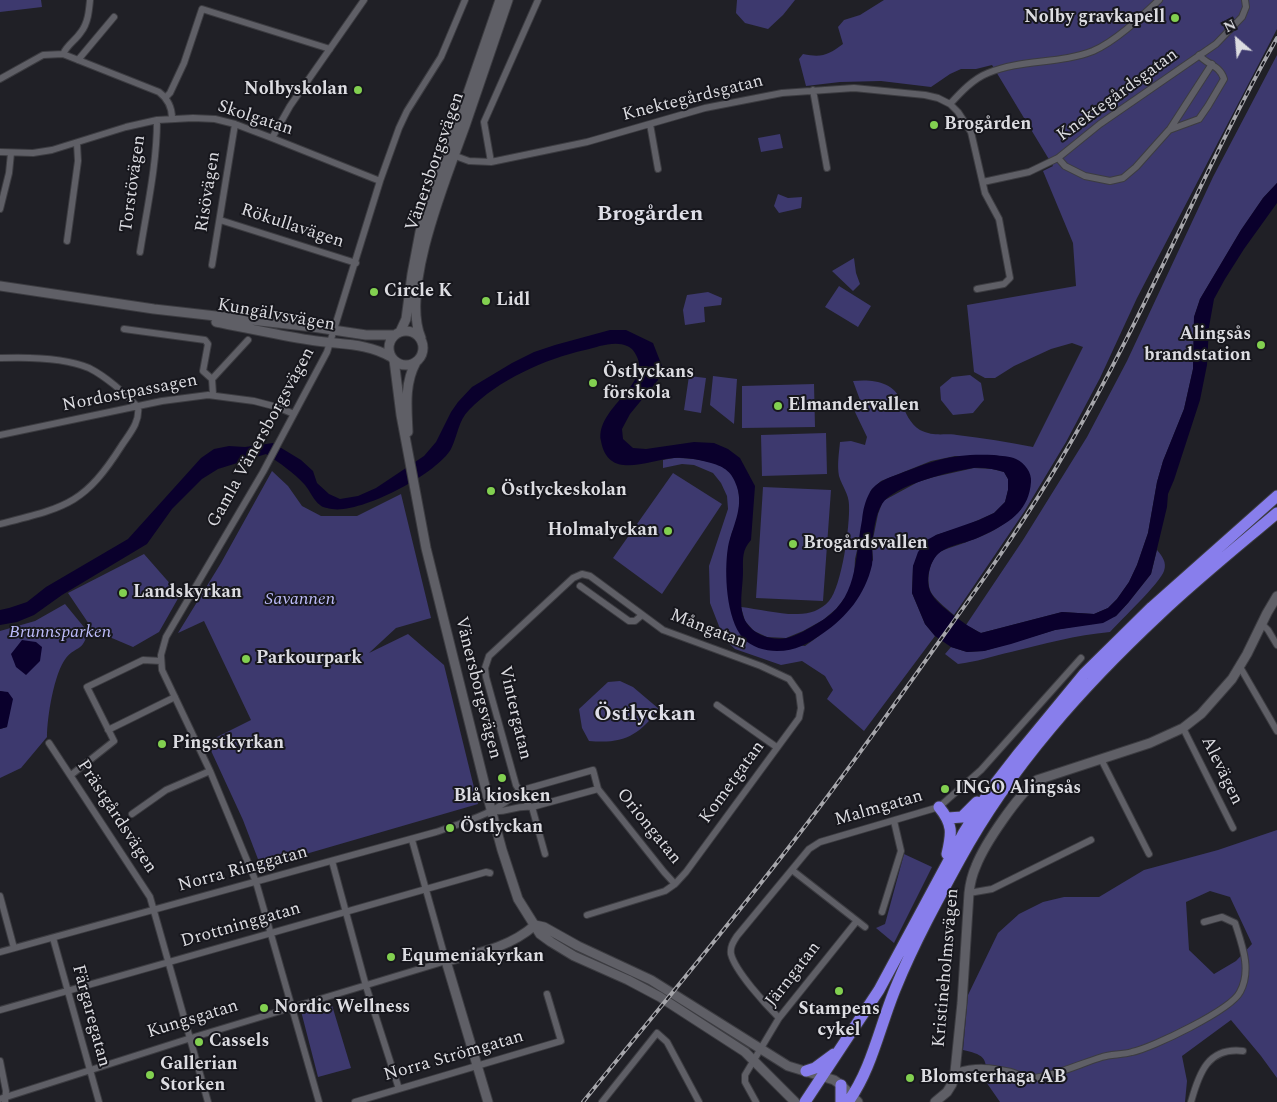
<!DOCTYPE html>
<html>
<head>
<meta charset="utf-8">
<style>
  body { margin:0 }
  #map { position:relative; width:1277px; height:1102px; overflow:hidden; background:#202026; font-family:Spectral,serif }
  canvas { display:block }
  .north { position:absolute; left:1212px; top:15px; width:50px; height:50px; -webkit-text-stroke:4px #17171d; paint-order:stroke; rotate:333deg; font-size:14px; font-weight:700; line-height:20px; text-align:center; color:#dcdce1 }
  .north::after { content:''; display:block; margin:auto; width:18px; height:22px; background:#dcdce1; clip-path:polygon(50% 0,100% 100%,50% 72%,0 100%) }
</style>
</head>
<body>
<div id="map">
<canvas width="1277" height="1102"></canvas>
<div class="north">N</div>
</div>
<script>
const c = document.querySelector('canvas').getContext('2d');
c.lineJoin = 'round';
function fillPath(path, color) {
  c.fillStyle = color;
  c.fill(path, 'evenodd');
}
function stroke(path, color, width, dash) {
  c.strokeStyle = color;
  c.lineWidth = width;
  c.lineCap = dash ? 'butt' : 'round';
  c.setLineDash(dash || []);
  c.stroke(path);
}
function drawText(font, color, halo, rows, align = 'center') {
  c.font = font + ' Spectral,serif';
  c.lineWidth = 4;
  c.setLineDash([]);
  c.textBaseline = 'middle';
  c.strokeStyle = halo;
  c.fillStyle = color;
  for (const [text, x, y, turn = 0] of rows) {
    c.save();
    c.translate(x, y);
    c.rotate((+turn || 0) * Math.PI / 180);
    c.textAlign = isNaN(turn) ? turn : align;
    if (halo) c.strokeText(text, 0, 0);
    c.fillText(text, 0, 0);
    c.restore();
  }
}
fillPath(new Path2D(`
  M0 0H41L42 7 0 12Z
  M737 0H795L783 15 768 29 745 23 736 13Z
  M884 0H1277V29L1137 298 1100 378 1066 442 1024 512 954 615C947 609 938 602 932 594 925 583 929 559 940 552 949 547 960 545 969 541 988 535 1007 524 1021 509L999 456H955L931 461 881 481 871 490 855 559 854 579 848 594 836 609 823 620 803 631 786 638 767 637 754 631 745 621 741 607C758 609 783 615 798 614 810 614 821 610 829 601 842 586 850 525 849 505 849 494 842 486 839 476 837 465 839 453 840 442L851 441 865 445 867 437 855 412 860 400 853 381C871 379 894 381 901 401 905 412 910 424 920 430 934 437 942 433 957 435 983 438 1008 442 1033 447L1083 347 1072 343 1051 349 1014 366 995 378H985L974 372 967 305 1076 286 1073 243 1043 171 1053 166 992 65 976 69H961L950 74 931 87 881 81 840 82 806 86 799 59 803 54C822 58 828 55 843 44L838 27 844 20 860 15Z
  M1277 55V183L1263 198 1241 230 1200 299 1194 317 1193 369 1184 409 1163 461 1157 482 1148 533 1137 565 1129 582 1117 599 1108 608 1094 614 1062 612 981 633 966 625 1023 540 1087 437 1127 361 1213 177Z
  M780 134 783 148 761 152 758 138Z
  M778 194 788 198 802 197 801 208 779 213 774 206Z
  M854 258 856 273 860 284 853 291 832 271Z
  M839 286 871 306 858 327 825 307Z
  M708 292 722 298 721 305 704 307 705 322 685 325 683 310 687 295Z
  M970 375 981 383 984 400 973 413 953 415 941 400 940 387 952 377Z
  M689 376 706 378 701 413 684 410Z
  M713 376 737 379 734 424 710 405Z
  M814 384 815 427 742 428V386Z
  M826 433 827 474 762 476 761 435Z
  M674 458C688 458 718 460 729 471 741 482 740 504 738 518 737 523 734 528 732 532 729 543 727 555 727 566 726 596 735 613 745 640L805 646 819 636 873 560 872 544 878 514 883 501 918 482 934 477 974 468 992 469 1004 472 1008 479V490L1005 502 994 513 965 526 936 535 913 566 912 593 925 624 935 636 864 731 827 699 833 690 825 676 802 661 781 665 735 649 724 639 710 603 709 566 728 509 727 496 721 483 713 473 694 465 682 464 663 468V460Z
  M272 471 288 486 302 506 321 516H357L401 494 431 618 396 628 369 653 408 634 444 665 478 804 261 867 243 820 207 742 251 720 204 621 178 633 221 563Z
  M673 473 722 504 662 594 613 558Z
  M763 487 831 490 823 601 756 598Z
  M1157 550C1162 556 1167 562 1164 571 1160 583 1121 620 1110 632 1076 635 1043 644 1011 652 993 656 976 662 958 664L945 654 951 647 967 652 984 651 1055 630 1088 624 1116 616 1128 603 1151 574Z
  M144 554 180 595 159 632 133 647 93 630 68 593Z
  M65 604 88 632C82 653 77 645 66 658 54 673 47 718 47 737L21 768 0 778V729L7 727 8 693 0 691V631L35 621Z
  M620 681 633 687 659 709C638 736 624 744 589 741L582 728 579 709 608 682Z
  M1277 830V1078L1261 1056 1231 1020 1182 1056 1187 1081 1185 1102H1000L984 1079C990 1057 981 1054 963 1050L968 995 998 933 1019 914 1043 902 1064 897H1099L1144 870 1218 850ZM1210 891 1230 897 1252 944 1236 961 1214 974 1189 950 1186 902Z
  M904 854 932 867 894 943 876 928 885 924Z
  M331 1002 351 1068 318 1077 301 1011Z`), '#3d396e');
fillPath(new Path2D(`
  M1277 183V203L1244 249 1225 279 1214 299 1209 327 1207 365 1200 400 1174 480 1168 494 1167 507 1151 574 1128 603 1116 616 1103 623 1055 630 1011 644 984 651 967 652 951 647 935 636 925 624 912 593 913 566 918 552 927 540 936 535 979 520 994 513 1005 502 1008 490V479L1004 472C994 469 984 467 973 468 952 471 894 485 882 504 875 515 873 534 872 546 872 553 873 559 872 565 865 595 847 617 822 634 807 644 796 651 777 651 765 651 751 647 743 638 726 619 724 572 728 547 732 527 744 508 737 487 732 472 725 467 711 463 699 460 687 457 674 458 648 460 608 481 601 441 595 408 653 384 636 355 634 351 632 348 627 346 615 340 597 347 585 350 545 359 498 380 469 410 458 421 458 435 451 449 437 474 360 514 332 509 328 508 323 508 320 505 314 501 310 491 305 485 294 473 280 463 266 454L218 469 202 479 172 509 147 544 62 595 34 615 17 622 0 625V610L9 608 27 602 46 587 128 539 201 458 214 449 229 446 245 447 273 443 301 460 313 471 317 483 329 494 340 499 358 496 376 488 424 456 436 442 451 412 458 402 472 387 512 363 534 352 555 345 610 330H626L653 343 662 366 658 380 630 414 622 429 623 439 633 448 646 449 694 442 714 443 728 449 740 458 755 486 751 540C742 550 743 558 743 571 743 596 733 621 761 635 768 638 779 640 787 638 798 635 808 629 818 623 859 600 854 561 862 520 863 510 865 501 870 492 876 482 888 478 899 474 934 460 955 453 994 455 1001 456 1010 456 1016 459 1025 463 1032 473 1031 482 1029 509 1012 521 990 532 983 535 976 539 969 541 960 544 945 547 938 554 929 563 925 581 931 593 937 605 968 627 981 633L1062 612 1094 614 1108 608 1117 599 1129 582 1137 565 1148 533 1157 482 1163 461 1184 409 1193 369 1194 317 1200 299 1241 230 1263 198Z
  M22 640 36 642 42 647 40 661 26 675 16 667 11 654Z
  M0 691 8 692 13 699 7 727 0 729Z`), '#0a002c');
const street = new Path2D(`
  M63 54C68 44 75 41 81 32 88 23 89 11 90 0
  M78 60 114 17
  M0 79 43 55 63 54 159 92C168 99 172 107 172 118
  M813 90 827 168
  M166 97 170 93 184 63 202 9 330 49
  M950 104C961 92 973 79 988 73 1021 59 1060 64 1093 51 1116 41 1141 17 1159 0
  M650 124 658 169
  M1170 129 1212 64
  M272 138 290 106 364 0
  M0 152 33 153 52 150 126 127 157 120 193 118 215 119 235 124 272 138 380 181
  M450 154 469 161 491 162 587 142 705 108 782 93 854 88 925 95 938 98 950 104 958 112 971 132 985 193 999 219 1010 278 1004 284 977 289
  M1058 158 1065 166 1085 176 1110 181 1123 178 1136 167 1169 130 1199 119 1208 106 1224 79C1220 65 1207 65 1199 55
  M491 162 484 122 538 0
  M983 182 1029 172 1058 158 1100 124 1216 44 1242 17 1246 7 1245 0
  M0 209 9 173 11 153
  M220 220 356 263
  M67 241 78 161 77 144
  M140 252C147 208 157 164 157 120
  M212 265 235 124
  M124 329 205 340 208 344 203 371 212 379 213 394
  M0 358C27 357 64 357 89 368 105 376 125 393 138 407
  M212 379 248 340
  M0 435 162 401 208 395 254 401 277 407 294 414
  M0 524C66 507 84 505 122 445 130 433 140 422 138 407
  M580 586 629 621H635L642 615
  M1262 624 1268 630 1277 645
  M1240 667 1277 731
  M717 705 775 746
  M1183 728 1233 828
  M108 730 175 697
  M49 743 150 897 208 1102
  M1101 759 1149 854
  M71 775 114 741 87 687 143 660 161 661
  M530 807 516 785 486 677 485 668 489 656 573 578 582 574 590 576 663 630 761 666 789 679 799 693 801 708 799 718 686 872 675 884 665 891 587 915
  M532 807 545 854
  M492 811C507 813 515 805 532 807L598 789
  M132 814 166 790 210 771
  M332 861 366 986 399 1089
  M792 870 865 927
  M969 893 992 889 1091 840
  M0 896 14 948
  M882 912 901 851 894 821
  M53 938 99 1102
  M0 952 436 832C465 822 497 813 519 791L593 770 598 789 664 872 675 884
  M0 1010 486 872 490 873
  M779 1018C766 1005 735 971 731 954 730 947 733 942 737 936L809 849 820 842 939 807 981 770 1081 658
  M0 1061 6 1091 5 1102
  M955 1072C976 1066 990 1067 1011 1072 1017 1074 1026 1078 1033 1078 1052 1077 1082 1063 1102 1057 1111 1054 1122 1055 1132 1052 1152 1048 1231 1010 1240 992 1252 970 1242 945 1235 923L1222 917 1204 922
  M0 1099 191 1038 446 961 412 840
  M319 1102 256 882 210 771 162 670 161 655 166 637 263 472 327 352 380 181 399 128 407 111 441 57 465 0
  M355 1102 561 1041 547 994
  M602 1102 657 1033 667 1042 699 1102
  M756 1102 745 1082V1075L779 1018 856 922
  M1191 1102C1199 1073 1208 1047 1243 1051`);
const secondary = new Path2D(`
  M0 286 154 309 313 327 366 335H394
  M216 322C247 328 278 335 310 340 338 345 366 342 391 357
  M389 348a17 17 0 1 1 34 0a17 17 0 1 1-34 0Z
  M400 332 406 319 412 274 420 232 500 0
  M421 338C400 288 447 176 465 126 479 84 494 42 508 0
  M394 360 401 415 426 548 488 798 502 850 518 899 540 934 551 942 574 956 628 980 660 997 745 1052 795 1102
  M408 432C407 408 404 384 416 362
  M535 925 544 927 578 946 651 980 788 1066 834 1080 841 1085 858 1102
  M488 1102 446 961C478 953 509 948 535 925
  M935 1102 947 1092 952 1084 955 1072 962 1003 969 893C970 884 972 875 976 866 985 843 1018 795 1037 780L1150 743 1183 728 1201 714 1232 679 1247 654 1267 613 1277 596`);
const highway = new Path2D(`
  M939 807C953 824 952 833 947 854
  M948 818 962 817 977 802
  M806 1071 815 1068 834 1054
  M805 1102 879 990 963 834 991 789 1019 753 1084 674 1152 607 1277 496
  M841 1102V1085
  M848 1102C872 1069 880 1025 896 987 914 943 937 901 960 859 1011 766 1083 686 1160 614 1197 579 1238 546 1277 513`);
stroke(street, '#3c3c41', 8);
stroke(secondary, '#3c3c41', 11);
stroke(highway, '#3c3c41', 13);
stroke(street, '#5f5f66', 6);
stroke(secondary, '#5f5f66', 9);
stroke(highway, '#887eec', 11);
const rail = new Path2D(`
  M583 1102C654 1014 728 927 796 838 845 775 890 711 936 646 982 582 1028 517 1067 449 1145 316 1202 172 1277 38`);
stroke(rail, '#a6a6ab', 4);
stroke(rail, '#17171d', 2, [5.5]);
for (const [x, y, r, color] of [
  [1175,18,5,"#82d050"],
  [358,90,5,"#82d050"],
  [934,125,5,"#82d050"],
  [374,292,5,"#82d050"],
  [486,301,5,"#82d050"],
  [1261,345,5,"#82d050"],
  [593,383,5,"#82d050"],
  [778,406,5,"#82d050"],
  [491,491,5,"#82d050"],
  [668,531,5,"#82d050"],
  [793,544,5,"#82d050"],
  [123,593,5,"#82d050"],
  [246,659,5,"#82d050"],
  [162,744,5,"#82d050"],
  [502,778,5,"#82d050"],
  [945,789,5,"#82d050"],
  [450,828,5,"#82d050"],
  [391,957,5,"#82d050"],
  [839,991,5,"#82d050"],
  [264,1008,5,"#82d050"],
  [199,1042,5,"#82d050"],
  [150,1075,5,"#82d050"],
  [910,1078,5,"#82d050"]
]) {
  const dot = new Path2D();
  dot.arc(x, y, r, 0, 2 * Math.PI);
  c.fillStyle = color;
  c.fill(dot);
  stroke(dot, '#17171d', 2);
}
drawText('bold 18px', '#dcdce1', '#17171d', [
  ["Nolby gravkapell",1165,18,"right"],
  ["Nolbyskolan",348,90,"right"],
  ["Brogården",944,125],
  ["Circle K",384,292],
  ["Lidl",496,301],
  ["Alingsås",1251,335,"right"],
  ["brandstation",1251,356,"right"],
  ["Östlyckans",603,373],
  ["förskola",603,394],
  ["Elmandervallen",788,406],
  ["Östlyckeskolan",501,491],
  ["Holmalyckan",658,531,"right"],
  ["Brogårdsvallen",803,544],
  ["Landskyrkan",133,593],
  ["Parkourpark",256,659],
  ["Pingstkyrkan",172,744],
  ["INGO Alingsås",955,789],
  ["Blå kiosken",502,797,"center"],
  ["Östlyckan",460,828],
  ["Equmeniakyrkan",401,957],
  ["Nordic Wellness",274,1008],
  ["Stampens",839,1010,"center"],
  ["cykel",839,1031,"center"],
  ["Cassels",209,1042],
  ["Gallerian",160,1065],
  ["Storken",160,1086],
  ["Blomsterhaga AB",920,1078]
], 'left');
drawText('18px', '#dcdce1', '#17171d', [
  ["Knektegårdsgatan",1118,96,-36],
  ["Knektegårdsgatan",693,99,-14],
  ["Skolgatan",255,119,18],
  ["Vänersborgsvägen",436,162,-71],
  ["Torstövägen",134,184,-82],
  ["Risövägen",209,192,-81],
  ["Rökullavägen",292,227,18],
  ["Kungälvsvägen",276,316,10],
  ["Nordostpassagen",130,394,-11],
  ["Gamla Vänersborgsvägen",262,438,-61],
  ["Mångatan",708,630,21],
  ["Vänersborgsvägen",477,688,76],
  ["Vintergatan",514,713,77],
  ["Alevägen",1221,771,64],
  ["Kometgatan",733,783,-54],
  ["Malmgatan",879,809,-16],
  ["Prästgårdsvägen",116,817,57],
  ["Oriongatan",648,827,51],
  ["Norra Ringgatan",243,870,-15],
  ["Drottninggatan",241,926,-16],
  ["Kristineholmsvägen",947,968,-85],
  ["Järngatan",794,975,-52],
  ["Färgaregatan",90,1016,75],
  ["Kungsgatan",193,1020,-17],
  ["Norra Strömgatan",454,1057,-16]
]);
drawText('italic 18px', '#bdbcfa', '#17171d', [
  ["Savannen",300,600],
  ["Brunnsparken",60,633]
]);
drawText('bold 22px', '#dedee7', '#17171d', [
  ["Brogården",650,216],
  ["Östlyckan",645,716]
]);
</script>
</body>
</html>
